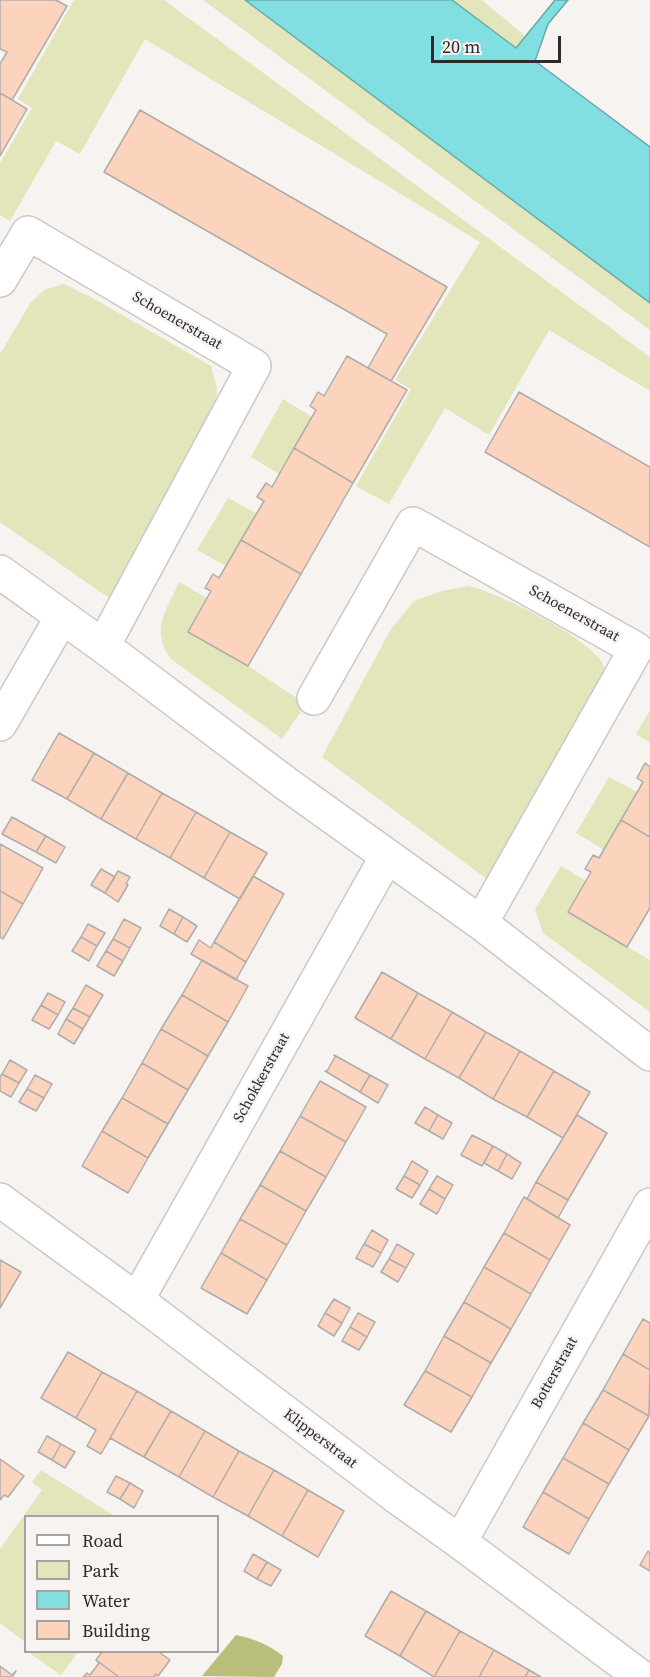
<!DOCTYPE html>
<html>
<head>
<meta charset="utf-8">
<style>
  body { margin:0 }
  #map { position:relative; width:650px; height:1677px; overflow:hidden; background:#f6f3f1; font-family:"Source Serif 4",serif }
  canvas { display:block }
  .legend { position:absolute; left:24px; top:1515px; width:195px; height:138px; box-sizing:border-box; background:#f6f3f1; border:2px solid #a5a3a1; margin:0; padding:8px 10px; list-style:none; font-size:18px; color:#2c2a2a }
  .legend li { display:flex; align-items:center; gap:12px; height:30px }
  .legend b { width:30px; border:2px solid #a5a3a1 }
  .scale { position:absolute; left:431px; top:36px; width:130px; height:27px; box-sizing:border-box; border:3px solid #2c2a2a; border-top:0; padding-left:8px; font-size:18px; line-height:21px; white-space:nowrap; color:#2c2a2a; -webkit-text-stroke:4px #f6f3f1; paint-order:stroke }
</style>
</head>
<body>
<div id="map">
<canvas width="650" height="1677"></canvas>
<ul class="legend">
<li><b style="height:8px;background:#fff"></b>Road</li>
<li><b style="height:16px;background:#e2e6ba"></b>Park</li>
<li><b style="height:16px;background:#82dfe1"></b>Water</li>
<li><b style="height:16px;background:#fcd4be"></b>Building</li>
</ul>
<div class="scale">20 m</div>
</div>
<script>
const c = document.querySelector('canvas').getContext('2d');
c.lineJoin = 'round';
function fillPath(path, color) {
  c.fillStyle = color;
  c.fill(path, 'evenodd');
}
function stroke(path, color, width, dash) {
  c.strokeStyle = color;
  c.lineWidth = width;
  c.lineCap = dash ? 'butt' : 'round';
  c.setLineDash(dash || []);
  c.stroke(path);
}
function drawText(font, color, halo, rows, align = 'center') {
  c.font = font + ' "Source Serif 4",serif';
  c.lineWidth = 5;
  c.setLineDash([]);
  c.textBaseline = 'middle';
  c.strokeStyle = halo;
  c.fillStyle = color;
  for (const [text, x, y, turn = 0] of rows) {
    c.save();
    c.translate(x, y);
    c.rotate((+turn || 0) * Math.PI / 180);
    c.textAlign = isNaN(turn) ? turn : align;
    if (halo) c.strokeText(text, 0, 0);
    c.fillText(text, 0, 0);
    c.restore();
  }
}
fillPath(new Path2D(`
  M74 0H164L650 357V391L549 330 489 435 445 408 389 504 356 486 411 389 395 380 480 242 145 39 80 154 56 141 10 221 0 215V163L32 108 18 99Z
  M203 0H245L650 303V330Z
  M452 0H482L525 36 516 48Z
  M64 284 91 297 211 366 217 388 216 409 138 550 109 598 0 522V354L31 302 46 289Z
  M283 399 312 417 279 474 251 457Z
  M228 498 256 513 226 566 197 550Z
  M179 582 207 598 188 632 248 666 306 704 282 739 171 659C150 629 166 612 179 582Z
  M469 586C503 595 576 632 599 658 604 665 607 675 611 684L495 885 322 757 391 629 414 601 442 591Z
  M650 710V743L636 734Z
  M609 777 637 792 604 850 576 833Z
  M561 866 586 881 568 912 650 960V1012L543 933 535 909Z
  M41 1470 115 1516H26L25 1642 0 1623V1549L42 1490 32 1482Z
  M31 1652H78L61 1675 31 1654Z`), '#e2e6ba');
fillPath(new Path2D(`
  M236 1635C254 1639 268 1644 283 1656L282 1664 274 1677 202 1676Z`), '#b9be7a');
const water = new Path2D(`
  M245 0H452L516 48 555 0H568L548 24 535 61 650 147V303Z`);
fillPath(water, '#82dfe1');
stroke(water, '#68a9aa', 1.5);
const building = new Path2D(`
  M0 0H56L67 6 12 100 0 93V64L7 52 0 49Z
  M0 93 27 109 0 156Z
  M140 110 447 287 391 381 368 368 387 334 104 172Z
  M347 356 407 390 353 483 294 448 316 410 310 406 318 392 324 396Z
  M519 392 650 467V547L485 452Z
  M294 448 353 483 301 574 241 540 264 501 257 497 266 483 272 487Z
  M241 540 301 574 248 666 188 632 211 591 205 588 213 574 219 578Z
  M59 733 94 753 67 799 32 780Z
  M94 753 128 773 101 819 67 799Z
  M645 763 650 767V837L621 820 643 782 637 778Z
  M128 773 162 793 136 839 101 819Z
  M162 793 196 812 170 858 136 839Z
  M196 812 230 832 204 878 170 858Z
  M12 817 46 836 36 852 2 834Z
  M621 820 650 837V908L627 947 568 912 591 872 585 869 593 855 599 858Z
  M230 832 267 853 240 899 204 878Z
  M46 836 65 847 56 863 36 852Z
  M0 844 43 868 23 904 0 891Z
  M101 869 115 877 105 893 91 885Z
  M118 871 130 877 126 884 128 885 118 902 105 893Z
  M253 876 284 894 246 962 214 942Z
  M0 891 23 904 3 939 0 937Z
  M169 909 183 917 174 934 160 926Z
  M183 917 197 926 187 942 174 934Z
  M124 919 141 928 130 948 113 939Z
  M88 924 105 933 97 946 81 937Z
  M81 937 97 946 89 961 72 951Z
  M113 939 130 948 123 961 106 951Z
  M199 940 211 948 214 942 246 962 236 980 191 954Z
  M106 951 123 961 114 976 97 966Z
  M202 960 248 986 228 1022 182 995Z
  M382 972 418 993 391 1039 355 1018Z
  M86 985 103 995 90 1017 73 1008Z
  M48 993 65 1002 58 1015 41 1005Z
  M418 993 452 1012 425 1059 391 1039Z
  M182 995 228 1022 208 1056 161 1029Z
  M41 1005 58 1015 49 1029 32 1020Z
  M73 1008 90 1017 83 1029 66 1019Z
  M452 1012 486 1032 459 1078 425 1059Z
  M66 1019 83 1029 74 1044 58 1034Z
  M161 1029 208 1056 188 1090 142 1063Z
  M486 1032 520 1051 493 1099 459 1078Z
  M520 1051 554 1071 527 1117 493 1099Z
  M334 1055 370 1075 360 1092 325 1071H327L335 1057Z
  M10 1060 27 1070 19 1083 2 1074Z
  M142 1063 188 1090 168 1124 122 1098Z
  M554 1071 590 1092 563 1138 527 1117Z
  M2 1074 19 1083 11 1097 0 1091V1077Z
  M35 1075 52 1084 44 1098 27 1089Z
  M370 1075 388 1085 378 1103 360 1092Z
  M320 1081 366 1107 346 1142 300 1116Z
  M27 1089 44 1098 36 1111 19 1102Z
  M122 1098 168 1124 148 1158 102 1131Z
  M425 1107 438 1115 429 1131 415 1123Z
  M438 1115 452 1123 443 1139 429 1131Z
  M577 1115 607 1133 568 1200 536 1182Z
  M300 1116 346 1142 326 1177 280 1151Z
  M102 1131 148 1158 128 1193 82 1166Z
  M472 1135 493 1146 482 1166 461 1155Z
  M493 1146 507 1154 498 1171 484 1163Z
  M280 1151 326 1177 306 1211 260 1185Z
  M507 1154 521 1163 512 1179 498 1171Z
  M412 1161 428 1171 420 1185 404 1176Z
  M404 1176 420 1185 412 1198 396 1189Z
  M437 1176 453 1185 445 1199 429 1189Z
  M536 1182 568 1200 558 1218 527 1199Z
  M260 1185 306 1211 287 1245 240 1219Z
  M429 1189 445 1199 437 1214 420 1204Z
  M524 1197 570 1225 550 1260 504 1233Z
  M240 1219 287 1245 267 1280 221 1253Z
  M372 1230 388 1240 381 1253 364 1244Z
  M504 1233 550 1260 531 1294 484 1267Z
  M364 1244 381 1253 373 1267 356 1258Z
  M397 1244 414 1254 406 1268 389 1259Z
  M221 1253 267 1280 247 1314 201 1288Z
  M389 1259 406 1268 398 1282 381 1272Z
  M0 1260 21 1272 0 1308Z
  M484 1267 531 1294 511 1329 464 1302Z
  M334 1299 350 1308 342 1323 325 1313Z
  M464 1302 511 1329 491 1363 444 1336Z
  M325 1313 342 1323 334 1336 318 1326Z
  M358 1313 375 1322 367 1337 350 1327Z
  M643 1319 650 1323V1370L623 1354Z
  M350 1327 367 1337 359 1350 342 1341Z
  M444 1336 491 1363 472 1397 425 1371Z
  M68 1352 102 1372 76 1418 41 1398Z
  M623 1354 650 1370 649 1416 603 1390Z
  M425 1371 472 1397 451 1432 404 1405Z
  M102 1372 137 1391 101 1454 87 1446 96 1430 76 1418Z
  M603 1390 649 1416 629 1450 583 1423Z
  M137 1391 171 1411 144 1457 110 1438Z
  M171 1411 205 1431 179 1477 144 1457Z
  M583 1423 629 1450 609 1484 563 1458Z
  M205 1431 239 1451 213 1497 179 1477Z
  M47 1436 61 1444 52 1460 38 1452Z
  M61 1444 75 1452 65 1468 52 1460Z
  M239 1451 274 1470 248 1516 213 1497Z
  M563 1458 609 1484 589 1519 543 1492Z
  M0 1459 24 1476 8 1497 4 1495 0 1500Z
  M274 1470 308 1490 282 1536 248 1516Z
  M116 1476 130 1483 120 1499 107 1492Z
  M130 1483 143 1491 134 1508 120 1499Z
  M308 1490 344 1511 318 1557 282 1536Z
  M543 1492 589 1519 569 1554 523 1527Z
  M648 1551 650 1553V1571L640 1565Z
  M253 1554 267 1562 257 1579 244 1571Z
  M267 1562 281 1570 271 1586 257 1579Z
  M391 1591 426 1611 400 1656 365 1636Z
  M426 1611 460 1631 434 1677 400 1656Z
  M460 1631 494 1650 479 1677H434Z
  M494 1650 529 1670 525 1677H479Z
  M102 1652H159L170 1660 158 1676 156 1674 154 1677H119L96 1660Z
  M96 1660 119 1677H83L87 1673 90 1675 99 1663Z
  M0 1666 12 1675 16 1671 12 1677H0Z
  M529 1670 541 1677H525Z`);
fillPath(building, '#fcd4be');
stroke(building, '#afacaa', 1.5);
const minor = new Path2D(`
  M0 280 28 233 254 366 103 646
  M0 572 103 646 288 785 481 923 650 1054
  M314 698 413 524 636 649 481 923
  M0 724 62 617
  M0 1200 137 1300 397 1497 460 1542 641 1677
  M137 1300 387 856
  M460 1542 650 1205`);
stroke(minor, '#cbc8c6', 36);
stroke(minor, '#fff', 33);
drawText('15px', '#2c2a2a', '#f6f3f1', [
  ["Schoenerstraat",177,321,30],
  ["Schoenerstraat",574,614,29],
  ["Schokkerstraat",262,1078,-61],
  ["Botterstraat",555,1373,-61],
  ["Klipperstraat",320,1439,37]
]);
</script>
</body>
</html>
